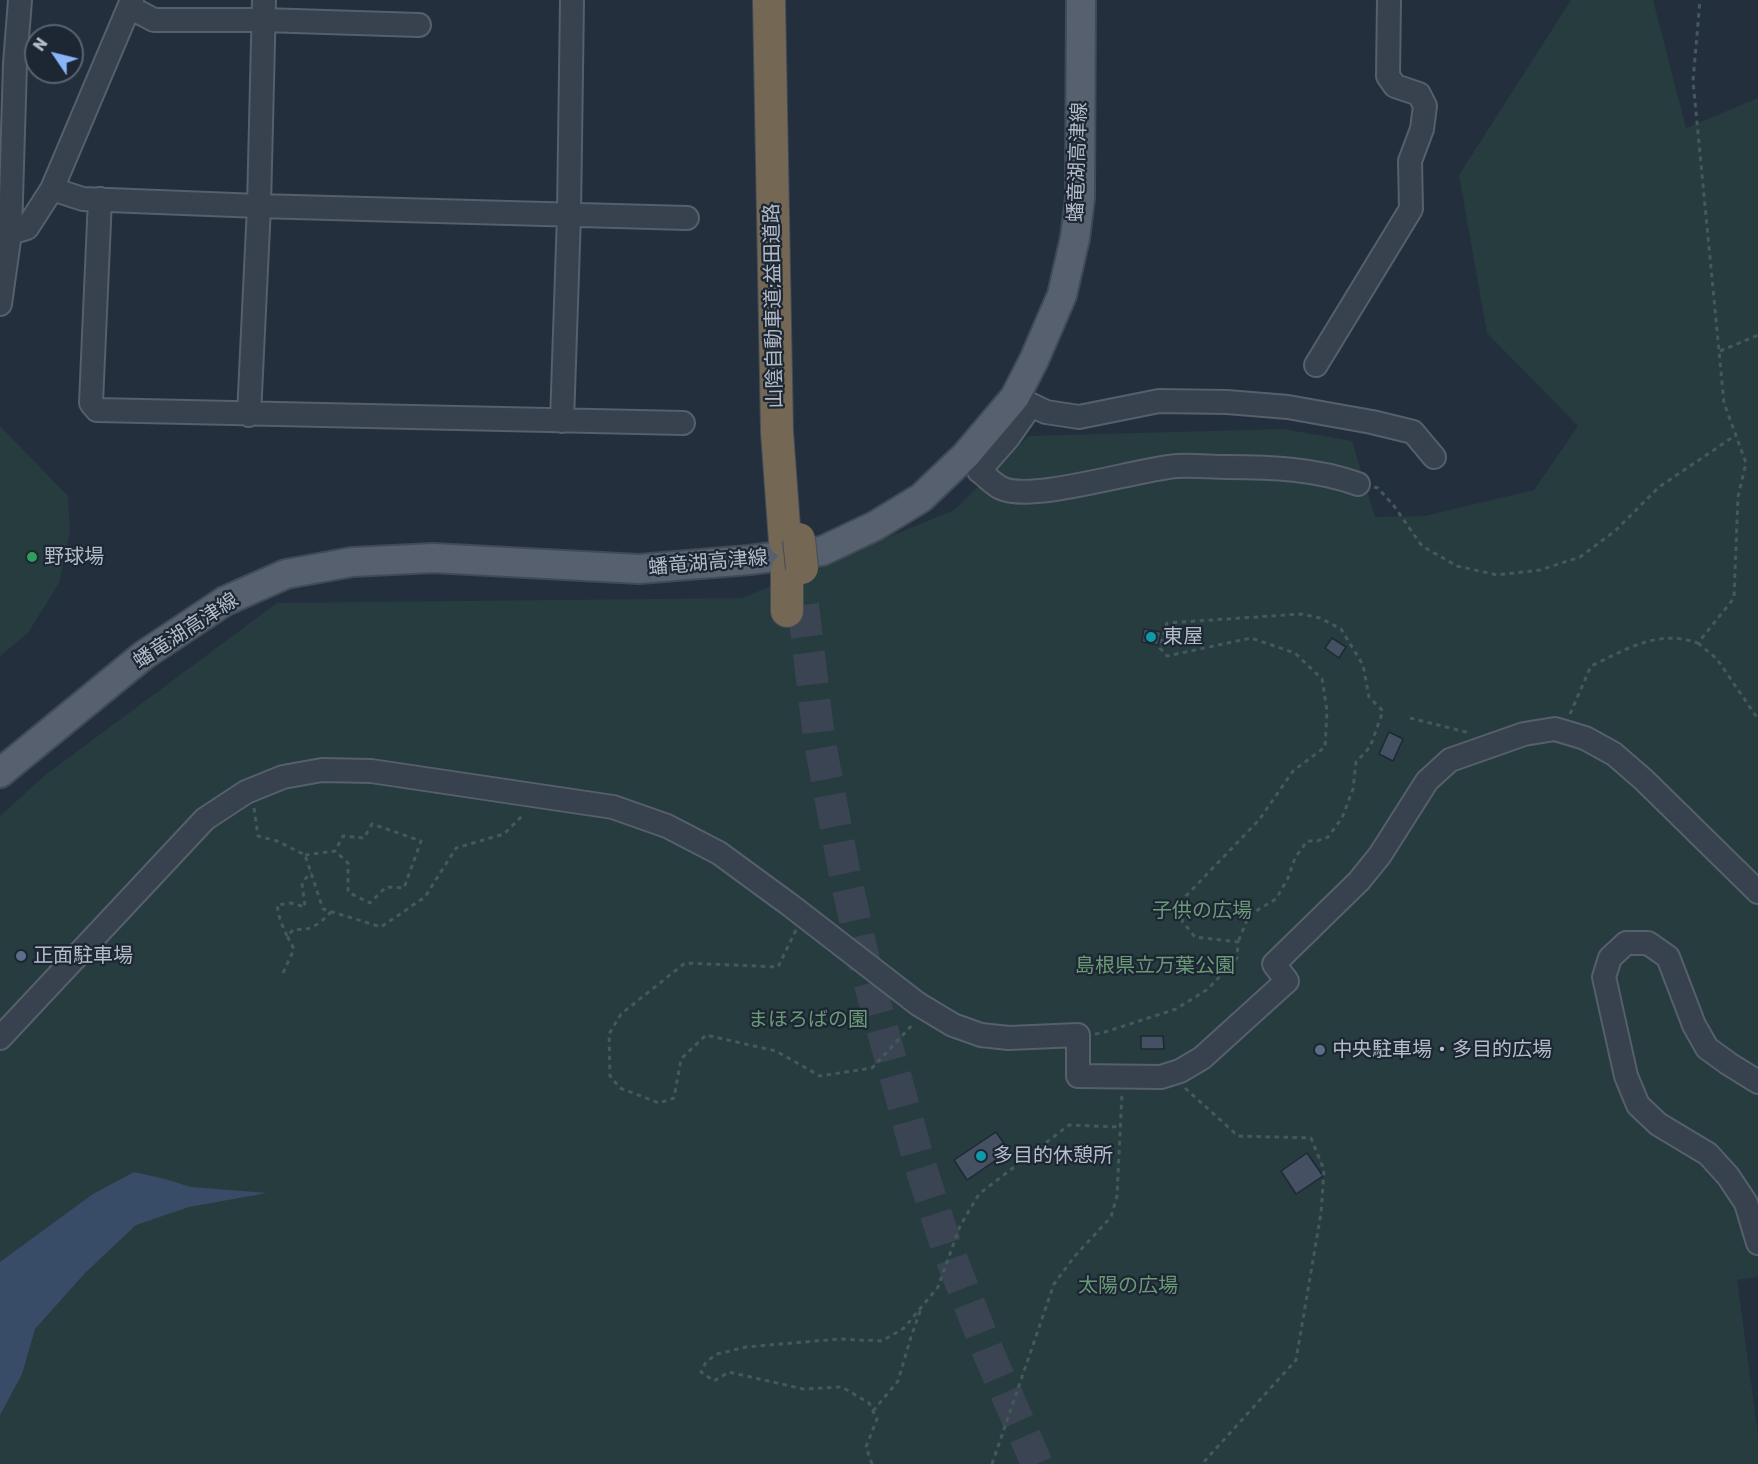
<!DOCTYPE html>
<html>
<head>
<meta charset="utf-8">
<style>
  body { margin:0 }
  #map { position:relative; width:1758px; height:1464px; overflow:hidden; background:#242f3e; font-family:Rubik,sans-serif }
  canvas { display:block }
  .north { position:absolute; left:24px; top:24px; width:60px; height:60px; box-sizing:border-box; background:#1d2633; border:2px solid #59626f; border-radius:50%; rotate:305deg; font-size:16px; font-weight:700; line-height:24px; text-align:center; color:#b4bcc9 }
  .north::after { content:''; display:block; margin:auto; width:21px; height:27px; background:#8ab4f8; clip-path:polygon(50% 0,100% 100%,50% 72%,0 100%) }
</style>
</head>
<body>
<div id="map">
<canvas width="1758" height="1464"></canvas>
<div class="north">N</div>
</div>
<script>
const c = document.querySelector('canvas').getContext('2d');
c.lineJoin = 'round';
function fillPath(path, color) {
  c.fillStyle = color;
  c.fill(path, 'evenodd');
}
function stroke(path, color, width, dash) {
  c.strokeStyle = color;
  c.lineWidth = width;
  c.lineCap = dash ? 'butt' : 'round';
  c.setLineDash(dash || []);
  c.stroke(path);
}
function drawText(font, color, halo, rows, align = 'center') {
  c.font = font + ' Rubik,"Noto Sans JP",sans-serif';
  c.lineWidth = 4.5;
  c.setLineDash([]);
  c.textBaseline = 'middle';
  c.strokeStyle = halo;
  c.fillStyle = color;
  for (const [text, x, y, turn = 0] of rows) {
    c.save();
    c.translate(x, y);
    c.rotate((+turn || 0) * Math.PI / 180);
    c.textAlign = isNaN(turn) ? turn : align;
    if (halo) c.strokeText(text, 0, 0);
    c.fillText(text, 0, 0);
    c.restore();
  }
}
fillPath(new Path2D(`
  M1571 0H1653L1686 128 1758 98V1277L1737 1280 1758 1434V1464H0V816L44 776 277 603 742 598 954 510 1029 436 1283 429 1352 441 1375 517 1424 516 1534 490 1578 426 1487 333 1459 175Z
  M0 426 68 496 70 531 59 583 28 633 0 656Z`), '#263c3f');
fillPath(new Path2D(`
  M134 1172 165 1179 191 1187 267 1193 189 1207 136 1225 85 1273 35 1329 22 1374 0 1415V1262L93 1194Z`), '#394c67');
const building = new Path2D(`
  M1144 629 1161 632 1158 645 1142 642Z
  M1332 638 1346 647 1339 658 1325 648Z
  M1389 732 1403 739 1393 761 1379 754Z
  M1141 1036H1163L1164 1049H1141Z
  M996 1132 1009 1151 967 1180 954 1160Z
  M1307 1153 1323 1176 1296 1194 1281 1171Z`);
fillPath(building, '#455162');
stroke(building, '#1f2835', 1.5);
stroke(new Path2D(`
  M803 605 819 738 844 870 867 974 920 1165 946 1245 989 1354 1037 1464`), '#3a4453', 32, [32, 16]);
const minor = new Path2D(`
  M129 7 154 20H264L419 25
  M52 189 83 199 259 206 687 218
  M100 199 91 403 97 410 683 423
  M10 233 27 228 52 189 132 0
  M0 304 10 233 15 64 20 0
  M1316 365 1411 209 1410 161 1422 129 1425 106 1419 94 1395 86 1388 76 1389 0
  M1019 399 1046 412 1079 417 1159 401 1227 402 1288 407 1372 422 1413 432 1434 457
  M1031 405 1008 438 979 471C986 476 993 484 1001 488 1032 503 1137 469 1177 466 1194 465 1211 467 1227 467 1272 467 1316 469 1358 484
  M249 415 259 206 264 0
  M562 421 569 215 572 0
  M0 1038 205 819 246 792 283 777 322 770 371 771 613 807 667 826 719 853 790 905 918 1004 953 1025 981 1035 1009 1038 1078 1035V1076L1161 1077 1180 1071 1202 1058 1287 981 1274 964 1359 881 1380 855 1427 781 1450 760 1524 734 1555 729 1585 738 1614 754 1644 780 1758 892
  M1758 1082 1729 1064 1707 1048 1694 1025 1668 957 1648 943H1626L1610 958 1604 977 1626 1076 1638 1105 1658 1124 1708 1154 1728 1176 1746 1203 1758 1243`);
const major = new Path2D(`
  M0 773 144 655 225 601 286 574 352 562 433 558 639 569 749 560 822 551 875 526 921 498 966 455 1015 397 1034 360 1062 295 1075 238 1080 198 1081 0`);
const highway = new Path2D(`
  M769 0 777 432 785 541
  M787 570V611`);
stroke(minor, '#565f6c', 26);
stroke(major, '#414a57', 32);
stroke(highway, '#434c59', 34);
stroke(new Path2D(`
  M1720 351 1758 335
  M1374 487 1378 488 1394 506 1422 546 1457 566 1497 575 1540 570 1580 557 1615 531 1659 487 1736 435
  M1698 643 1717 659 1758 719
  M1570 714 1591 666C1627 649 1658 629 1698 643L1734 598 1738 497 1746 463 1724 403 1693 81 1700 0
  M1410 718 1470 733
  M254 808 258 836 277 841 305 855 323 909 381 927 425 897 456 848 504 834 523 815
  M305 855 335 851 343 836 364 838 372 824 421 841 404 888 386 887 370 903 348 892V863L335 851
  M796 930 778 967 685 963 621 1014 609 1034 610 1076 620 1088 659 1103 674 1098 681 1059 706 1035 776 1051 820 1076 872 1068 914 1023
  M287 936 280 920 277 905 291 903 305 907 302 883 311 872
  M283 973 294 949 287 936 294 929C311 932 320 923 331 912
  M1095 1034 1102 1033 1176 1009 1208 989 1237 958 1238 942 1195 937 1182 921 1186 896 1259 820 1293 771 1325 747 1327 711 1322 679 1295 653 1251 638 1167 656 1160 648 1167 623 1301 614 1320 618 1341 629 1363 665 1369 697 1383 711 1370 747 1356 762 1353 789 1342 818 1328 837 1317 841H1307L1295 858 1288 878 1276 899 1249 915 1238 942
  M1185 1088 1238 1136 1311 1138 1324 1170 1321 1213 1296 1360 1202 1464
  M873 1411 898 1381 911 1337 921 1309
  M872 1464 866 1447 877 1419 869 1403 842 1387 803 1389 729 1372 714 1381 701 1372 706 1362 717 1354 746 1347 839 1339 882 1341 904 1328 938 1287 960 1226 979 1194 1069 1125 1121 1127
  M992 1464 1054 1284 1074 1257 1111 1217 1117 1196 1122 1093`), '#44595c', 3, [4.5, 4.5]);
stroke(minor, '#38414e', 22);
stroke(major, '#56606e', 28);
stroke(highway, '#746855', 32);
const highwayBridge = new Path2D(`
  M799 539 802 568`);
stroke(highwayBridge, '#434c59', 34, []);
stroke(highwayBridge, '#746855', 32);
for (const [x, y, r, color] of [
  [32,557,6,"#2e9e5b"],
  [1151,637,6,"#0f9aa8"],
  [21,956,6,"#5c6f8a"],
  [1320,1050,6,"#5c6f8a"],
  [981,1156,6,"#0f9aa8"]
]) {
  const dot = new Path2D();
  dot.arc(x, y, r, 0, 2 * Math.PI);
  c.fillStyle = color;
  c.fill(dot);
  stroke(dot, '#1d2633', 2);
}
drawText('20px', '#b4bcc9', '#1d2633', [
  ["蟠竜湖高津線",1078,162,-88],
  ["山陰自動車道;益田道路",774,306,-91],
  ["蟠竜湖高津線",708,563,-5],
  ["蟠竜湖高津線",186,631,-33]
]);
drawText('20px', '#b4bcc9', '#1d2633', [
  ["野球場",44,557],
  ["東屋",1163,637],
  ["正面駐車場",33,956],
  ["中央駐車場・多目的広場",1332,1050],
  ["多目的休憩所",993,1156]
], 'left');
drawText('20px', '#6b9a76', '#1d2633', [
  ["子供の広場",1202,911],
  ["島根県立万葉公園",1155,966],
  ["まほろばの園",808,1020],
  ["太陽の広場",1128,1286]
]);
</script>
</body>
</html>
